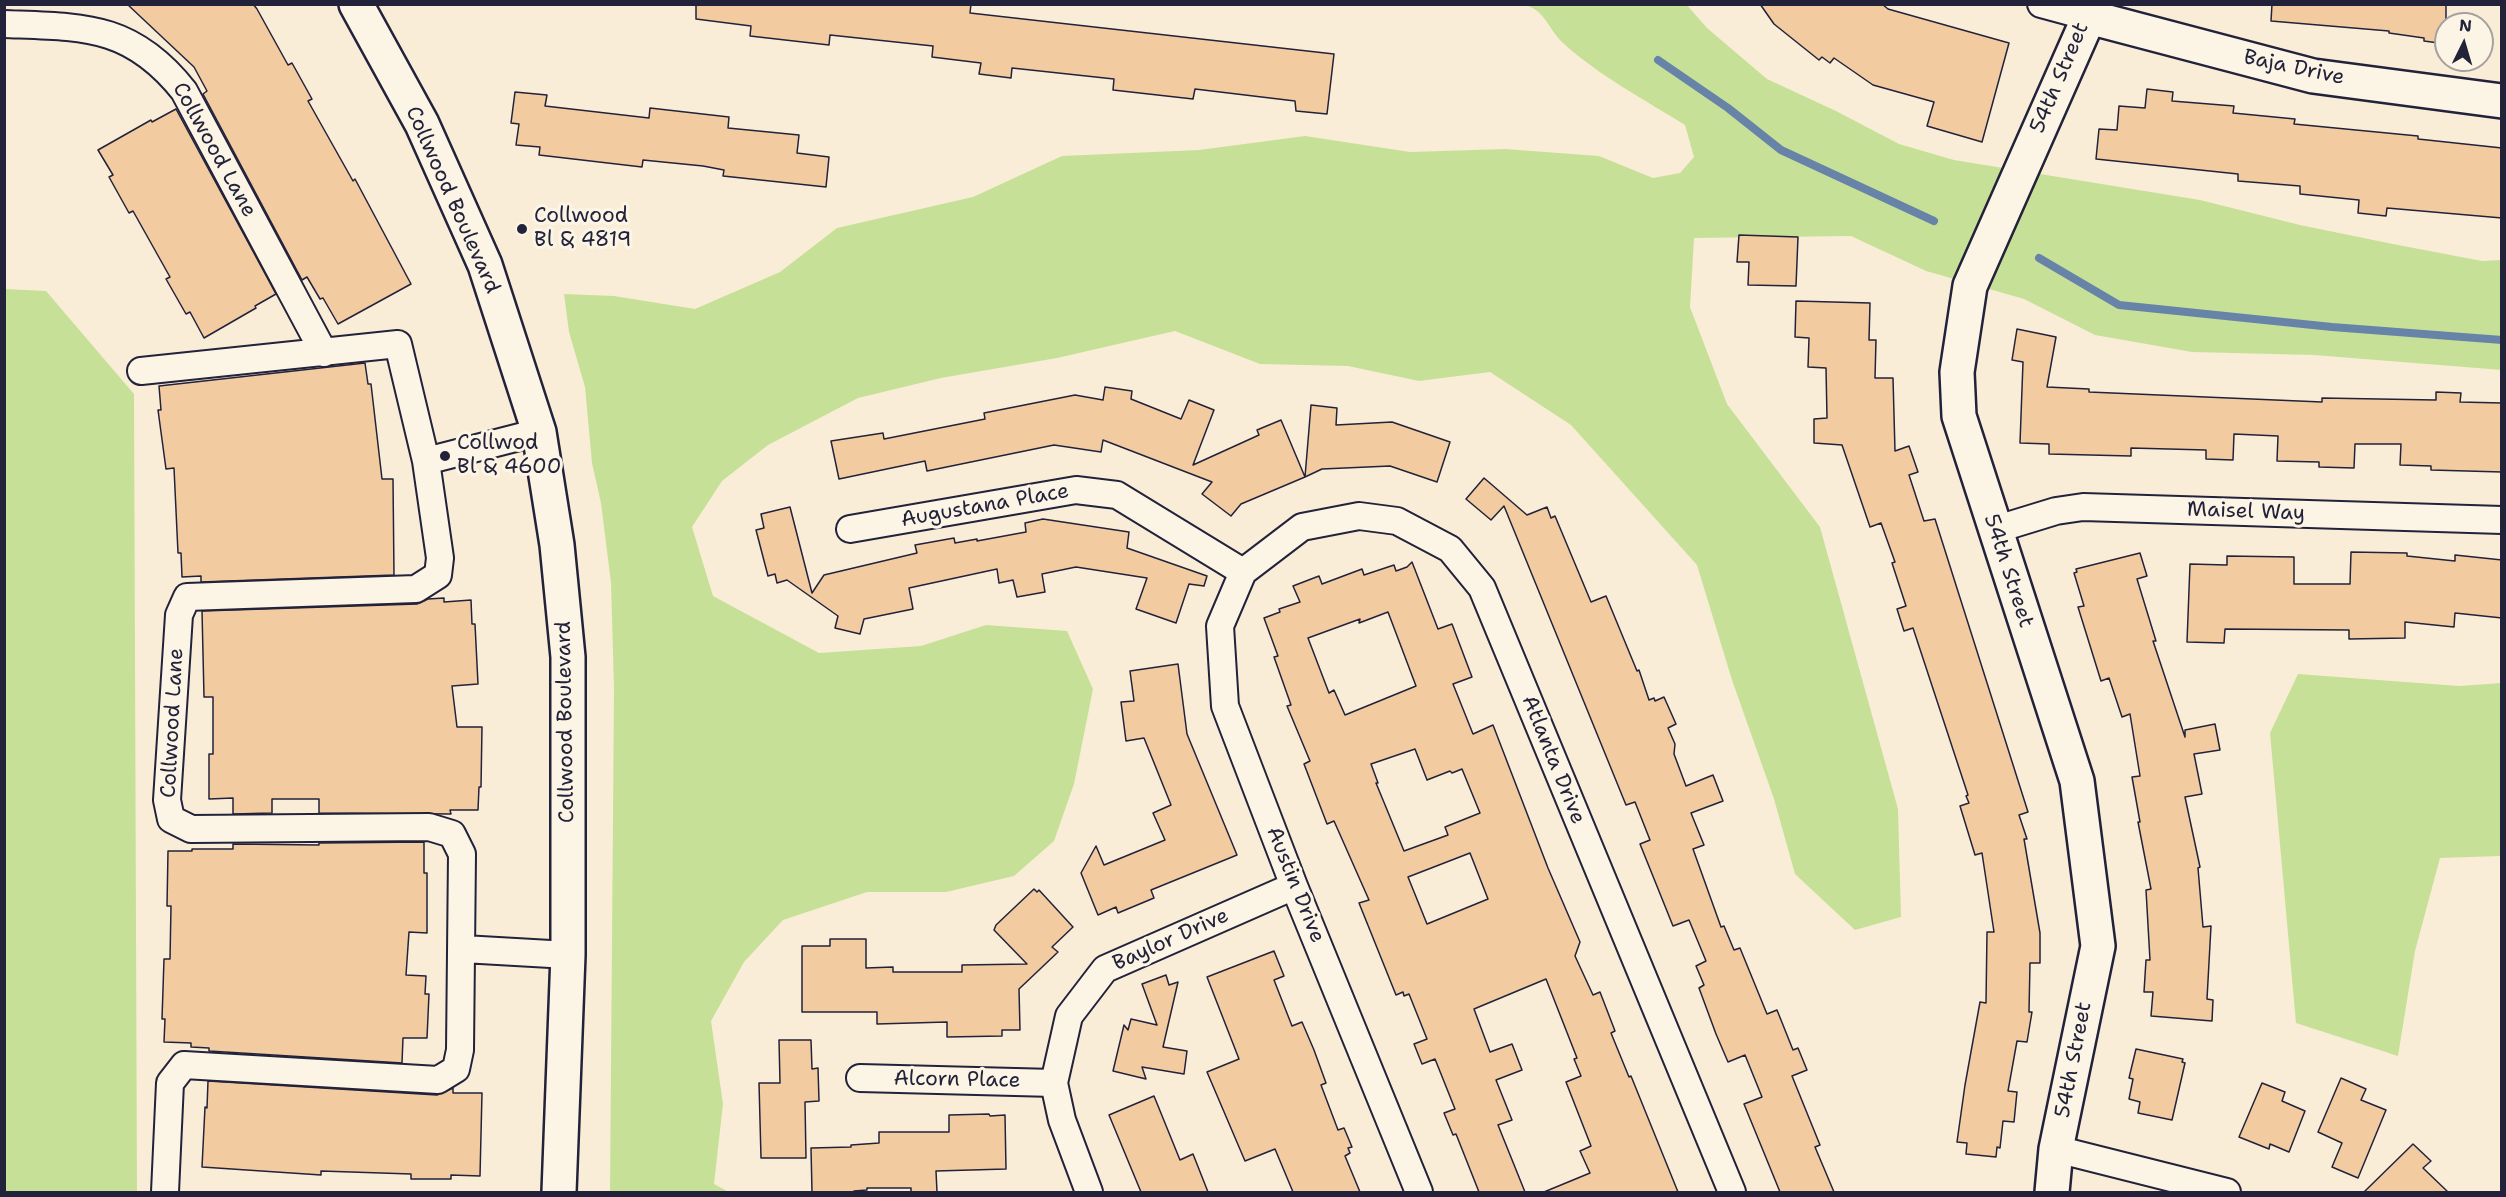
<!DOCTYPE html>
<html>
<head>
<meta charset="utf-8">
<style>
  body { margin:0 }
  #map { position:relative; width:2506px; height:1197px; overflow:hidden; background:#faedd7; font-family:"Shantell Sans",sans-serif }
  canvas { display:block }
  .frame { position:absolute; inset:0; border:6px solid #22223b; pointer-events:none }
  .north { position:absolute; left:2434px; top:12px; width:60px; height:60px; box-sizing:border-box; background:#fcf5e5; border:2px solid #a5a1a1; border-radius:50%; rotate:5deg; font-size:16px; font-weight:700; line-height:24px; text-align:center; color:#22223b }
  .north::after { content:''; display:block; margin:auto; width:21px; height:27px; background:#22223b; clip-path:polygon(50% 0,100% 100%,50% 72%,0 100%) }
</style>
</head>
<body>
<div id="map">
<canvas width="2506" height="1197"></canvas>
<div class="frame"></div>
<div class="north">N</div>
</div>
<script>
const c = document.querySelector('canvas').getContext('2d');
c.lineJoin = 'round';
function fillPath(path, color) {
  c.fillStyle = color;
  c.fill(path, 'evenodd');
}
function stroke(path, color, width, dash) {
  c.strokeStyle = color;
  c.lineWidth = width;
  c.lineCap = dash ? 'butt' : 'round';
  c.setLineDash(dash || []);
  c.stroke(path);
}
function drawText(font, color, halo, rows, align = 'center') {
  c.font = font + ' "Shantell Sans",sans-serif';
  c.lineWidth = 6;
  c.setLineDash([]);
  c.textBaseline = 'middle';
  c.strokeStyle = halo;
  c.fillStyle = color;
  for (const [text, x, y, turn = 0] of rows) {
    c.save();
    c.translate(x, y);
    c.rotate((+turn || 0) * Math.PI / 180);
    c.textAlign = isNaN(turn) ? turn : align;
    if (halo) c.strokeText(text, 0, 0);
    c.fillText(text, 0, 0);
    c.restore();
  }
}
fillPath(new Path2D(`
  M1686 4 1707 28 1767 79 1836 111 1899 144 1954 160 2200 200 2300 225 2393 244 2482 261 2501 260 2502 370 2314 355 2192 352 2095 335 2024 299 1926 271 1851 236 1694 238 1690 307 1727 404 1820 527 1898 809 1901 917 1855 930 1795 874 1774 799 1732 680 1697 565 1571 425 1490 372 1419 381 1348 366 1260 364 1175 331 1057 358 941 378 858 398 768 445 722 481 692 527 713 596 819 653 921 646 986 625 1067 631 1093 689 1074 784 1054 841 1014 876 946 892H867L783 920 744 962 711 1021 723 1104 714 1184 729 1192H610L614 689 611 583 601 503 592 463 585 387 569 332 564 294 614 296 695 309 780 272 837 228 973 197 1062 156 1199 150 1305 136 1410 152 1505 149 1599 156 1653 178 1680 173 1694 157 1685 125C1645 100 1598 75 1563 43 1548 29 1546 11 1525 5Z
  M5 289 46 291 134 394 137 1192H5Z
  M2298 674 2459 686 2501 683V856L2440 858 2415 951 2398 1056 2296 1023 2270 733Z`), '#c6e197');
stroke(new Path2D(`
  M1658 60 1728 108 1781 150 1934 221
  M2039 258 2119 305 2332 327 2502 340`), '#6883a8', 8);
const building = new Path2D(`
  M127 4H253L257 9 288 65 292 63 312 99 308 101 353 181 355 179 411 284 338 324 323 298 320 299 307 277 302 280 203 94 207 91 194 67Z
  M696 4H971L970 13 1334 54 1327 114 1296 111 1295 101 1195 89 1193 99 1113 90 1114 79 1012 68 1011 78 979 74 981 63 932 57 933 46 830 35 829 45 750 36 751 26 696 19Z
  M1760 4H1882L1888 9 2009 43 1982 142 1927 126 1934 102 1873 85 1834 58 1830 63 1822 57 1819 60 1774 24Z
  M2272 4H2446V44L2424 41V38L2389 33V31L2271 21Z
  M2147 89 2173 92 2172 101 2234 106 2233 113 2295 119 2294 124 2418 136V139L2502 148V218L2387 208 2386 216 2358 213 2359 200 2300 194V186L2238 181V174L2096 159 2099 129 2117 130 2119 106 2145 108Z
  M515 92 547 95 545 106 649 118 650 108 729 117 728 128 799 135 797 153 829 157 826 187 723 176 724 170 703 166 643 160 642 167 539 155 540 147 516 145 519 124 511 123Z
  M176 109 276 294 255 306 256 308 204 338 190 312 186 314 166 279 170 277 133 211 129 213 109 177 113 175 98 150 151 120 152 122Z
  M1739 235 1798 237 1796 286 1748 285 1749 262H1737Z
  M1796 301 1870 303 1869 340H1876L1875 378H1893L1895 451 1909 446 1918 472 1909 475 1924 521 1935 519 2028 812 2019 815 2027 839H2024L2040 933V963H2030L2029 1012H2032L2027 1042 2017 1041 2008 1091 2017 1092 2014 1122 2003 1121 2000 1148 1997 1147 1996 1157 1966 1154 1967 1143 1957 1142 1965 1085 1980 1002 1986 1003 1987 932H1994L1982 853 1975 855 1960 806 1969 803 1966 796 1968 795 1913 628 1904 631 1897 609 1906 606 1892 563 1895 562 1881 523 1870 527 1842 445 1814 443V419L1827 418 1826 368 1808 367 1809 338 1795 337Z
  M2017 329 2056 337 2047 387 2089 389V392L2322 402V398L2436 400V392L2461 393 2460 402 2502 403V472L2431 470V466L2400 465 2401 444H2355L2354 468 2319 467V462L2277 461 2278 436 2234 434 2233 460 2206 459V450L2131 448V456L2049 454V444L2020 443 2023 362 2012 360Z
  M365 363 368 384H371L382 479H393L394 575 201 582V576L182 577 181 553H178L174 468 166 469 158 410H161L159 386Z
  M1105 387 1132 391 1131 399 1181 419 1189 400 1214 410 1193 465 1259 435 1257 430 1281 420 1305 477 1241 504 1231 516 1202 494 1212 482 1103 440 1101 452 1054 445 927 471 925 461 839 479 831 441 883 433 884 439 985 419 984 413 1075 395 1103 400Z
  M1311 405 1337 408 1336 425 1392 422 1450 442 1437 482 1390 466 1322 469 1305 477Z
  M1484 478 1527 515 1547 507 1551 518 1555 516 1591 602 1606 596 1637 671 1639 670 1649 700 1654 698 1655 701 1664 697 1676 724 1668 728 1675 744 1674 754 1686 786 1713 775 1723 801 1691 813 1704 845 1693 849 1721 927 1724 926 1734 950 1740 948 1767 1014 1777 1010 1793 1050 1798 1048 1807 1070 1792 1076 1820 1145 1815 1147 1834 1192H1780L1744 1104 1762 1097 1745 1055 1728 1062 1716 1034 1699 988 1704 985 1696 966 1706 961 1689 920 1673 926 1640 844 1650 840 1635 802 1626 805 1504 506 1491 520 1466 499Z
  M790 507 812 593 824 575 917 553 915 545 954 538 955 543 977 539V541L1026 532 1025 523 1043 519 1129 532 1127 548 1207 576 1204 586 1189 584 1176 623 1136 609 1147 578 1076 567 1042 574 1045 592 1017 597 1013 580 999 583 997 569 909 588 913 609 864 619 860 634 835 628 838 616 787 580 777 583 775 574 768 576 756 530 764 528 761 514Z
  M2351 552 2407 553V556L2455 561V555L2502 560V618L2455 613 2454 627 2405 622V638L2349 639V630L2225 629 2224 643 2187 642 2190 564 2227 565V556L2294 557V584H2350Z
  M2140 553 2147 576 2137 579 2156 641H2153L2185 737V730L2215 724 2220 750 2194 754 2202 794 2185 797 2200 867 2198 868 2203 927 2211 926 2207 999 2213 1000 2212 1021 2151 1016 2153 992H2144L2146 960H2150L2146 890 2151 889 2138 822H2140L2132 777 2140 776 2130 714 2122 717 2109 678 2101 681 2078 607 2084 606 2074 573 2077 572 2076 569Z
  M1412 562 1438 629 1452 624 1472 677 1453 684 1473 734 1493 725 1548 868 1580 942 1575 956 1593 995 1600 992 1615 1031 1611 1033 1629 1077 1631 1076 1678 1192H1544L1590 1173 1580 1151 1591 1146 1566 1082 1581 1076 1574 1059 1577 1058 1546 979 1474 1009 1490 1052 1512 1044 1522 1070 1496 1080 1512 1120 1498 1125 1525 1192H1479L1456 1134 1453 1135 1444 1113 1455 1109 1435 1059 1422 1064 1414 1044 1427 1039 1409 994 1404 996 1403 992 1396 995 1359 903 1369 900 1334 821 1327 824 1304 764 1310 761 1287 706 1291 705 1274 657 1278 656 1264 618 1280 612 1279 609 1300 602 1293 586 1319 576 1322 584 1362 569 1364 575 1394 565 1396 571 1407 567ZM1388 612 1416 686 1345 715 1334 690 1329 693 1308 638 1360 619 1359 623ZM1415 749 1427 780 1450 771 1452 773 1462 769 1480 813 1445 827 1448 835 1404 851 1376 783H1378L1371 764ZM1470 853 1488 899 1427 924 1408 877Z
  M444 598V602L471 600 472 624H475L478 684 452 686 457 727H482L481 787H479L478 810H450L451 814 319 813V799H272V813L233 814V798L209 799V754H213V697H204L202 611 417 604 428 599Z
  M1178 664 1187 734 1237 855 1151 890 1154 898 1118 913 1116 907 1098 915 1081 873 1096 846 1104 865 1165 840 1153 813 1171 805 1144 738 1126 741 1121 702 1134 701 1130 671Z
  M424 842V873H427V933L409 932 406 975 426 976 425 994H429L427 1038H403L402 1063 209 1051V1048L191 1047V1043L164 1042 165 1019H162L164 959H170L171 906H167L168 851H192V849H233V844L319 845V843Z
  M1034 889 1037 892 1039 890 1073 927 1052 947 1058 952 1019 989 1020 1030H1002V1036L947 1037V1022L877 1024V1012H802V946H830V939H866V968L893 967V972H962V965L1027 964 994 930 996 925Z
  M1274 951 1284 976 1274 980 1292 1026 1302 1022 1314 1050 1326 1083 1321 1085 1338 1130 1344 1128 1352 1147 1348 1148 1350 1153 1345 1156 1360 1192H1293L1275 1149 1245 1161 1207 1072 1239 1059 1207 977Z
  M1166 975 1169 985 1178 982 1163 1047 1187 1051 1184 1074 1142 1067 1146 1079 1113 1071 1124 1025 1128 1030 1131 1019 1157 1025 1142 984Z
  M779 1040H811L812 1069 818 1068 819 1101 805 1102 806 1158H761L759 1083H780Z
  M2136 1049 2183 1059 2182 1062 2185 1063 2172 1120 2138 1113 2140 1102 2129 1099 2133 1079 2129 1078Z
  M2341 1078 2366 1089 2361 1100 2386 1110 2358 1178 2332 1167 2342 1143 2318 1132Z
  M208 1081 437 1095 453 1088V1093H482L480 1176 451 1175V1179H411V1174L321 1171V1175L202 1167 205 1107 207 1108Z
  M2262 1083 2285 1092 2282 1101 2305 1111 2289 1152 2270 1144 2269 1149 2239 1137Z
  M1154 1096 1180 1160 1193 1154 1208 1192H1141L1109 1115Z
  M989 1114 990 1116 1005 1115 1006 1169 936 1171 937 1192H911V1188H867V1190L854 1191 855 1192H812L811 1148 851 1147V1145L879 1143V1132H949V1115Z
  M2413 1144 2431 1161 2423 1168 2448 1192H2364Z`);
fillPath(building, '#f2cba1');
stroke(building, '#22223b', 1.5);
const street = new Path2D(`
  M2041 4 2089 17 2095 4
  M4 24C83 27 131 24 184 91L324 353
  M141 371 398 344 426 461 440 558 438 575 416 589 187 597 179 615 167 800 171 819 191 829 429 827 452 834 462 854 460 1050 456 1069 438 1080 184 1065 170 1083 165 1192
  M426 461 539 432
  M850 529 1076 490 1117 495 1243 572
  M1994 530 2056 511 2083 507 2502 520
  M1243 572 1302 527 1359 516 1397 521 1450 549 1482 588 1732 1192
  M1243 572 1220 626 1225 706 1294 886 1419 1192
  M463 949 568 955
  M860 1078 1054 1083
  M2056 1149 2227 1192
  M1089 1192 1062 1120 1054 1083 1069 1016 1105 969 1294 886`);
const secondary = new Path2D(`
  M356 4 422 124 485 265 539 432 557 545 568 657V955L559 1192
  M2052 1192 2056 1149 2098 946 2077 781 1959 416 1957 372 1970 286 2089 17 2313 76 2502 101`);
stroke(street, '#22223b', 30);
stroke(secondary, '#22223b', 38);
stroke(street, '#fcf5e5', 26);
stroke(secondary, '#fcf5e5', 33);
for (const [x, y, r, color] of [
  [522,229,6,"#22223b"],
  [445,456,6,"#22223b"]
]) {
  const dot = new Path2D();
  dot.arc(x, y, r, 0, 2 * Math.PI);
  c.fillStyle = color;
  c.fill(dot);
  stroke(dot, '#fcf5e5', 2);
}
drawText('21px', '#22223b', '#fcf5e5', [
  ["Baja Drive",2294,68,12],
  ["54th Street",2060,78,-67],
  ["Collwood Lane",214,150,61],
  ["Collwood Boulevard",452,200,66],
  ["Augustana Place",985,506,-10],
  ["Maisel Way",2246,512,2],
  ["54th Street",2008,571,72],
  ["Collwood Boulevard",566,722,-91],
  ["Collwood Lane",173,723,-87],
  ["Atlanta Drive",1553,760,68],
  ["Austin Drive",1295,885,68],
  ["Baylor Drive",1171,940,-24],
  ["54th Street",2074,1060,-79],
  ["Alcorn Place",957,1080,1]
]);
drawText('21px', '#22223b', '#fcf5e5', [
  ["Collwood",534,217],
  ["Bl & 4819",534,241],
  ["Collwod",457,444],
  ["Bl & 4600",457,468]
], 'left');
</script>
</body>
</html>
